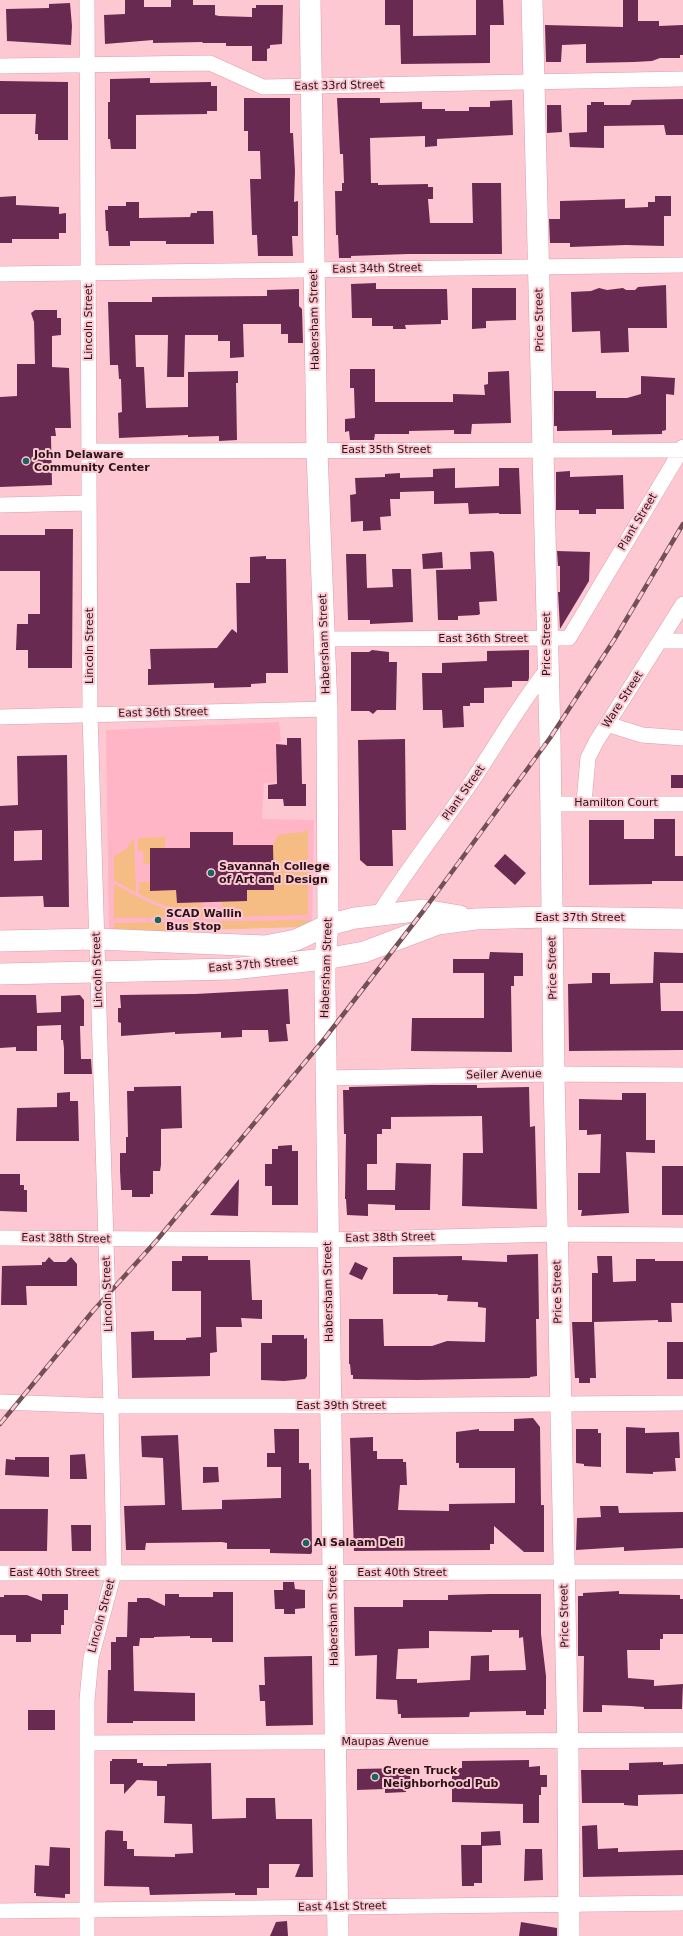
<!DOCTYPE html>
<html>
<head>
<meta charset="utf-8">
<style>
  body { margin:0 }
  canvas { display:block; background:#fdc8d2 }
</style>
</head>
<body>
<canvas width="683" height="1936"></canvas>
<script>
const c = document.querySelector('canvas').getContext('2d');
c.lineJoin = 'round';
function fillPath(path, color) {
  c.fillStyle = color;
  c.fill(path, 'evenodd');
}
function stroke(path, color, width, dash) {
  c.strokeStyle = color;
  c.lineWidth = width;
  c.lineCap = dash ? 'butt' : 'round';
  c.setLineDash(dash || []);
  c.stroke(path);
}
function drawText(font, color, halo, rows, align = 'center') {
  c.font = font + ' "DejaVu Sans",sans-serif';
  c.lineWidth = 4;
  c.setLineDash([]);
  c.textBaseline = 'middle';
  c.strokeStyle = halo;
  c.fillStyle = color;
  for (const [text, x, y, turn = 0] of rows) {
    c.save();
    c.translate(x, y);
    c.rotate((+turn || 0) * Math.PI / 180);
    c.textAlign = isNaN(turn) ? turn : align;
    if (halo) c.strokeText(text, 0, 0);
    c.fillText(text, 0, 0);
    c.restore();
  }
}
fillPath(new Path2D(`
  M279 722 281 742 276 743V782L264 783 262 819 314 820 312 925 109 934 106 730Z`), '#ffb5c5');
fillPath(new Path2D(`
  M308 830V915L222 917V901L247 890H273V845L278 835 303 832Z
  M165 837V848H150V864H144L143 851H138V838Z
  M134 838 136 893 114 880V856L126 849Z
  M139 882H150V891L176 890 177 903H202L204 907C176 911 165 907 139 894Z
  M114 884C131 893 160 910 178 912 187 913 195 911 204 909V917L114 918Z
  M311 920 299 927 114 933V923Z`), '#f5bc84');
fillPath(new Path2D(`
  M125 0H144V7H171V0H193V5H215V15L219 16 252 17V8H256V5H283L282 44 270 45V48L267 49V61H252V46H226V43H203L202 42 153 43V40L105 44 104 15 125 14Z
  M385 0H413V36L476 35V0H503L504 25H490V63L401 64 400 25H385Z
  M623 0H638V21H659V26L683 25V55H680V58H660L652 61 634 62 586 63V44L562 45 561 62H546L545 25 623 27Z
  M70 3 72 26 71 45 7 41 6 9 49 8V4Z
  M150 78V83L211 82V86H217V111H207V114L136 115V149H111L110 139H108V102H110V79Z
  M0 81 68 82V140H38V134H35L36 114H0Z
  M244 98H290V133H293L295 171 294 202 298 201V236H292L293 256H258L257 235H252L250 179H261L260 151H248V131H244Z
  M337 98H380V103L422 102V109H445V111H469V107H490V101L512 100 513 135 437 139V146L425 147V136L370 138 371 183H378V185L428 184V187H433V199H428L430 223H473L472 183H501L502 254H408L351 256V258H339L338 235H336L335 191H342V183H344L343 154H340Z
  M683 99V135H666L664 125 604 126V148L570 147 569 133 587 132V105H591V102H604V105H630L632 100Z
  M547 105H561L562 132 547 133Z
  M16 196V205L59 207V214L66 213V233H59V239H12V243H0V197Z
  M655 196H671V216H664V246L626 245 570 247V243H550L549 219H560V201L625 199V208L648 207V202H655Z
  M126 202H139V218L190 217 191 213H197V211H213L214 244H166V241H130V246H109L108 231H106L105 210H108V206H126Z
  M376 283V289H447L448 320H441V324L405 325 406 329H393V326H372V318H352L351 284Z
  M666 285 667 328H628L629 352 601 353 600 331 572 332 571 292 591 291 599 288 607 290 623 288 626 290H635L638 287Z
  M472 288H516V320L486 321V328L472 329Z
  M299 289V306L302 309 303 343H288V334H281V324H243L244 357 230 358V341H218V335H185L184 377H167L168 335H135L136 367H144L146 408 188 407V372L238 371V383H236L237 440 219 441V436L188 437V435L119 438 118 413 122 412 121 379H119L118 365H110L108 302H152V297L267 296V290Z
  M35 310H57V318H61V335L52 336V367L69 368 71 428H55L56 436H51L52 485 0 487V397L17 396V364H35L34 322 31 313Z
  M350 369H375V402H453V394L485 395 484 385 488 384V372L509 371 511 423 472 424 471 434H454V430L409 431V434H375L374 440H350L349 431 345 432V419L355 418 354 388H350Z
  M641 376 675 378 674 395 666 394V430L662 431V434L612 435V430L557 431V426H554V391H596V398H627L641 394Z
  M455 468V488L499 486V468H519L521 514H499V513L469 514 468 503 434 504V491L400 492V499H390L391 516 380 517 381 530 363 531V521L351 522 350 495 356 494 355 478 385 477V474L400 473V478L433 477V469Z
  M570 471V477L623 475 624 509H596V514H579V510H556V472Z
  M45 529H73L72 668H28V650H16L17 624H28V614H40V571H0V535H45Z
  M492 551 494 553 497 601 479 602 480 614 478 615 458 616V620H438L436 570 471 569 470 552Z
  M557 551 590 552 589 581 560 629 558 592H560V566H558Z
  M442 552 443 568 423 569 422 554Z
  M346 554H366L367 588 393 587 392 569H411L413 622 370 624V620H348Z
  M266 556V559H286L288 673H266V683L251 684V687L214 688V683L148 685V669H151L150 649 217 648 232 629 237 633 236 583H250V557Z
  M372 650 389 652V662H397L396 710H377L373 714 369 711H351V652H369Z
  M529 650V678L528 681H512V687L484 688V703H470V706H463L464 727 443 728 442 710H423L422 673H442V663L487 661V651Z
  M287 738H301L302 784H306V806H284L283 799H268V785L277 784 276 744 287 745Z
  M405 739 406 830H392L393 866H367L360 860 358 740Z
  M67 755 69 907H44L43 896 0 897V806L18 805 17 756ZM42 830V860L14 861V831Z
  M671 775H683V788H671Z
  M654 819H675V856H683V881H652V884L589 885V820H624V839H654Z
  M190 832H233V845H273L274 890H247V901L177 903 176 890 150 891V848H190Z
  M505 854 526 873 515 885 494 866Z
  M490 952 523 953V976H514V986H511L512 1052 411 1051 412 1018H484V973H453V959H489Z
  M654 952 683 953V983H660L661 1011H683V1050L569 1051 568 984 592 983V973H610V984L653 983Z
  M288 989 290 1024H286L288 1041 269 1042 268 1030H242V1037L221 1038V1032L175 1034V1032L121 1036V1023L118 1022V1008H121L120 995 195 994Z
  M0 995H36L37 1013 61 1012V996L80 995 84 1000V1026H80L81 1059H91L92 1074H64V1048L63 1040H61V1025L37 1026V1051H16V1047L0 1048Z
  M430 1085H477V1088L529 1087 530 1127 535 1126 537 1209 462 1206 463 1153H483L482 1116 391 1117V1129H382V1134H377V1164H367V1190H395L396 1163 431 1164 430 1210H395V1205L368 1204V1216L347 1215 346 1199H345L346 1134H344L343 1090H349V1087Z
  M181 1086 182 1128 161 1129V1165L160 1171H153V1194H150V1197H132V1190H121L120 1171V1153H126V1137H128L127 1091H134V1087Z
  M70 1092V1101H78L79 1141H16L17 1108 57 1107V1093Z
  M622 1093H646V1140H655V1153L626 1152 629 1213 581 1216 582 1210H578V1173H600L601 1134 587 1135V1130H579V1099L622 1100Z
  M292 1145V1151H298V1205H272V1186H265V1164H272V1149H278V1146Z
  M662 1166H683V1215H662Z
  M0 1174H20V1185H24V1190H27V1212L0 1211Z
  M239 1179 238 1216 210 1215Z
  M538 1254 539 1319H536L537 1376 530 1377V1378L417 1380 353 1379V1375H351L350 1364H349V1319H383L384 1346H432L447 1341 485 1342 486 1308 478 1307V1302L447 1301 448 1295H438V1294H393V1257L462 1256V1260L507 1262V1255Z
  M182 1256H208V1260H250L252 1300H262V1319L241 1318 242 1327H216L217 1352 210 1353V1376L132 1378 131 1332 154 1331V1340H186V1338L201 1337V1291H172V1261H182Z
  M597 1256H612L613 1282 636 1281V1259H655V1261H683V1303H671L672 1322H658V1320L594 1322 596 1378H590V1383H579V1378H575L572 1322H592V1273H598Z
  M49 1257 54 1262H66L71 1257 77 1264V1286H26L27 1305H1L2 1266 42 1265V1262H45Z
  M355 1262 368 1268 362 1280 349 1274Z
  M272 1335H304V1339L307 1338V1376L305 1379 284 1381 261 1380V1343H272Z
  M667 1342H683V1379H667Z
  M533 1418 540 1427 541 1505H544V1552H524L494 1526V1544H490V1550L354 1551 350 1438 373 1437V1451H377V1459H403V1462H406L407 1485H400L398 1510 449 1511V1504L515 1503V1468H459V1463H456V1432L479 1429V1431H514V1419Z
  M626 1427 645 1428V1433L679 1432 680 1458H675L676 1471 653 1472V1474L626 1473Z
  M274 1429H299V1463H309V1470L311 1469 312 1552 311 1554 270 1553V1549H227V1543L222 1542 146 1543 145 1550H126L124 1506 165 1505 163 1458 142 1457 141 1436 178 1435 182 1510 222 1509V1500L281 1498V1467H267V1453H275Z
  M576 1429H598V1433H601V1467L584 1466V1464L576 1463Z
  M85 1454 87 1479H70V1455Z
  M15 1457H49V1477L5 1475 6 1459 15 1460Z
  M203 1467H218L219 1482 203 1483Z
  M600 1506H618L619 1513 683 1512V1548L624 1551V1547L576 1550 577 1518 601 1517Z
  M0 1509H48L47 1551H0Z
  M71 1525H91V1551H72Z
  M283 1582H294L295 1589 305 1590V1608L295 1609V1614H284V1609H275L274 1590H283Z
  M619 1591V1594L680 1595V1599H683V1634H663V1639H660V1650H627L628 1678 654 1680V1686L683 1684 682 1709H644V1707L631 1706 602 1705V1712H583L584 1656H578V1596H583V1593Z
  M213 1592H233V1642H212V1638H190V1636L154 1637V1638H140L139 1646H133L134 1691 195 1693V1721H133V1723H107L108 1670H111V1642H116V1637H127L128 1602H137V1598H149L165 1606V1594H179V1597H213Z
  M42 1594H68V1610H64V1625H61V1634H31V1642H16V1635H0V1597H4V1595H27L42 1601Z
  M490 1594H541V1634L546 1676V1709H544V1715H526V1711L470 1712 469 1717 401 1718V1714H398L397 1700 376 1699 377 1655 355 1656 354 1607H403V1600H448V1595ZM492 1630H519V1638L523 1637 526 1670 489 1671V1655L471 1656 470 1680 417 1683V1679H396L398 1649 429 1648V1631L492 1632Z
  M312 1656 313 1725 266 1726 265 1701H260L259 1685H265L264 1657Z
  M28 1710H55V1730H28Z
  M112 1759H137V1763H143V1766H167V1764L211 1763 212 1819 246 1818V1798H275L276 1819H312L313 1877H295L300 1864H269V1888H257V1895H235V1893L150 1895 149 1887 104 1886 105 1832 107 1830 123 1831V1841H127V1849H134V1856L175 1857V1854L193 1853 192 1824 164 1823 165 1796H157V1781L137 1780 124 1794V1784H110V1761H112Z
  M529 1760V1767L540 1766V1775H547V1787H541V1795H539V1823H523V1804L452 1802V1768H462V1761Z
  M663 1762V1765L683 1764V1794L638 1795V1806L624 1805V1803H582L581 1770H629V1763Z
  M407 1768 409 1773H410L411 1785H406V1792L385 1793V1789L357 1790V1769Z
  M597 1825 598 1849 618 1848V1852L683 1850V1875L583 1877 582 1826Z
  M500 1831 501 1845 482 1846V1883H474V1886H462L461 1845H481V1832Z
  M50 1847 70 1848V1894H65V1898L36 1896V1893H34L35 1865 49 1866Z
  M525 1849H542L543 1880 524 1881Z
  M287 1921 288 1936H270L276 1922Z
  M521 1922 557 1928V1936H519Z`), '#692a51');
const street = new Path2D(`
  M0 66 210 63 263 87 683 79
  M0 274 683 265
  M89 451 683 450
  M0 505 89 503
  M325 639 569 638 683 447
  M661 641H683
  M0 717 327 709
  M607 724 642 735 683 738
  M584 802 588 758 596 742 683 604
  M550 804H683
  M379 914C407 869 440 828 470 784 496 746 518 706 547 670
  M326 1078 554 1074 683 1075
  M0 1238 328 1240 557 1234 683 1235
  M0 1402 111 1406H331L683 1403
  M0 1573 683 1572
  M87 1743 683 1740
  M0 1911 683 1903
  M87 1936V1700L91 1658 114 1573 111 1406 90 715 87 0`);
const secondary = new Path2D(`
  M310 0 317 451 327 709 328 925 325 959V987L338 1936
  M532 0 550 738 554 1074 568 1752 569 1936
  M0 941 97 939 265 946 296 940 328 925 355 918 424 910 460 916
  M0 974 232 969 325 959 364 952 438 924 476 919 546 917 683 919`);
stroke(street, '#dc9dab', 16);
stroke(secondary, '#dc9dab', 22);
stroke(street, '#fff', 15);
stroke(secondary, '#fff', 21);
const rail = new Path2D(`
  M0 1424 93 1311 157 1240 325 1038 424 910 550 738 614 640 683 524`);
stroke(rail, '#715057', 4.5);
stroke(rail, '#fdc8d2', 3, [9]);
for (const [x, y, r, color] of [
  [26,461,4,"#19645c"],
  [211,873,4,"#19645c"],
  [158,920,4,"#19645c"],
  [306,1543,4,"#19645c"],
  [375,1777,4,"#19645c"]
]) {
  const dot = new Path2D();
  dot.arc(x, y, r, 0, 2 * Math.PI);
  c.fillStyle = color;
  c.fill(dot);
  stroke(dot, '#fdc8d2', 1.5);
}
drawText('11px', '#2a1318', '#fdc8d2', [
  ["East 33rd Street",339,86,-1],
  ["East 34th Street",377,269,-1],
  ["Habersham Street",315,320,-91],
  ["Price Street",540,320,-91],
  ["Lincoln Street",89,322,-90],
  ["East 35th Street",386,450],
  ["Plant Street",638,522,-59],
  ["East 36th Street",483,639],
  ["Habersham Street",325,644,-92],
  ["Price Street",547,644,-90],
  ["Lincoln Street",90,646,-90],
  ["Ware Street",623,700,-57],
  ["East 36th Street",163,713,-1],
  ["Plant Street",464,793,-55],
  ["Hamilton Court",616,803],
  ["East 37th Street",580,918],
  ["East 37th Street",253,965,-5],
  ["Habersham Street",327,968,-88],
  ["Price Street",553,968,-91],
  ["Lincoln Street",98,970,-92],
  ["Seiler Avenue",504,1075,-1],
  ["East 38th Street",390,1238,-1],
  ["East 38th Street",66,1239,1],
  ["Habersham Street",329,1292,-91],
  ["Price Street",558,1292,-91],
  ["Lincoln Street",108,1294,-92],
  ["East 39th Street",341,1406],
  ["East 40th Street",54,1573],
  ["East 40th Street",402,1573],
  ["Lincoln Street",102,1616,-75],
  ["Habersham Street",334,1616,-91],
  ["Price Street",565,1616,-91],
  ["Maupas Avenue",385,1742],
  ["East 41st Street",342,1907,-1]
]);
drawText('bold 11px', '#2a1318', '#fdc8d2', [
  ["John Delaware",34,455],
  ["Community Center",34,468],
  ["Savannah College",219,867],
  ["of Art and Design",219,880],
  ["SCAD Wallin",166,914],
  ["Bus Stop",166,927],
  ["Al Salaam Deli",314,1543],
  ["Green Truck",383,1771],
  ["Neighborhood Pub",383,1784]
], 'left');
</script>
</body>
</html>
